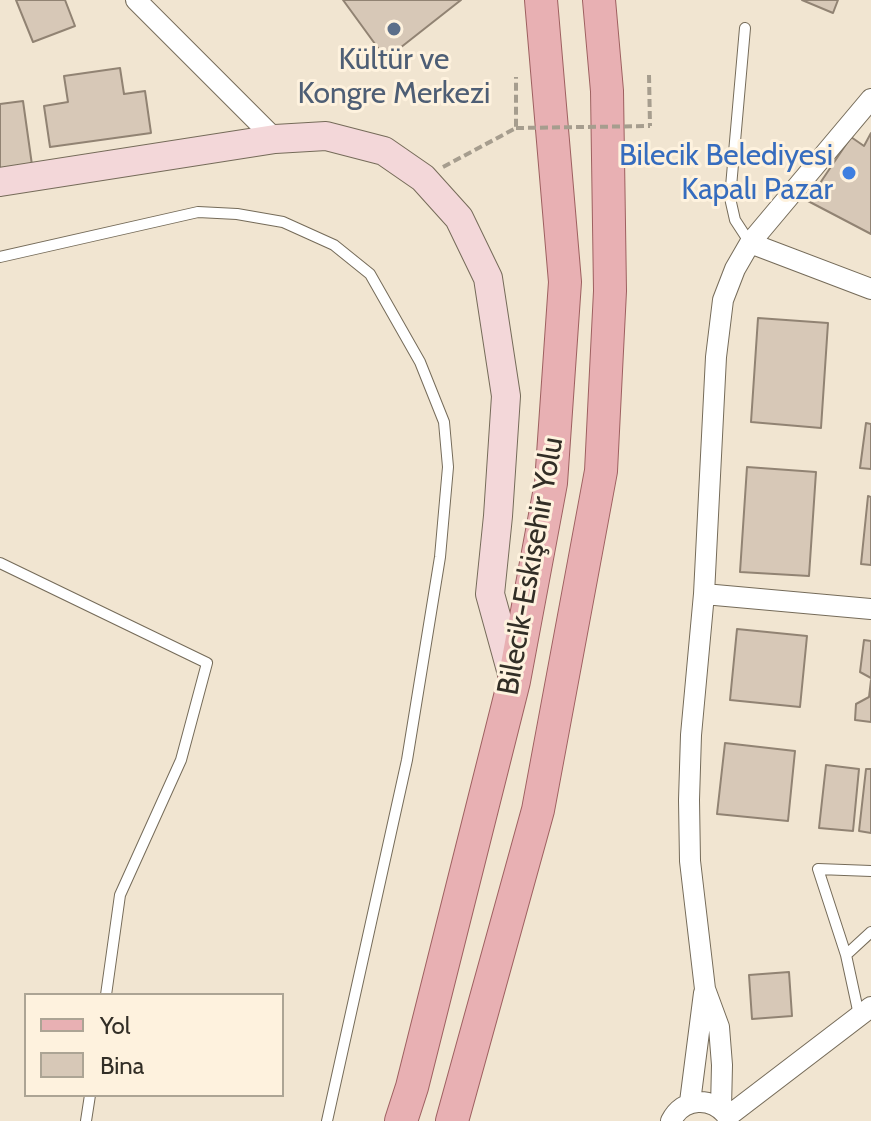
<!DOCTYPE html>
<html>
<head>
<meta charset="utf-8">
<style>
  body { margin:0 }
  #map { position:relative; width:871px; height:1121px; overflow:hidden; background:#f1e5d1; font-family:Cabin,sans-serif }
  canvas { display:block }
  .legend { position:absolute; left:24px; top:993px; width:260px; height:104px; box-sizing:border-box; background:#fef2de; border:2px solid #aca494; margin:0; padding:10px 14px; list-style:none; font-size:24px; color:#322e26 }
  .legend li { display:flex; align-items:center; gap:16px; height:40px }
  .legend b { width:40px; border:2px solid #aca494 }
</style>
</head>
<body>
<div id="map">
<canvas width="871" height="1121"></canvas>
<ul class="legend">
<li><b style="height:10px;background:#e8b0b3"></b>Yol</li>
<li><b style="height:22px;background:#d7c8b7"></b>Bina</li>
</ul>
</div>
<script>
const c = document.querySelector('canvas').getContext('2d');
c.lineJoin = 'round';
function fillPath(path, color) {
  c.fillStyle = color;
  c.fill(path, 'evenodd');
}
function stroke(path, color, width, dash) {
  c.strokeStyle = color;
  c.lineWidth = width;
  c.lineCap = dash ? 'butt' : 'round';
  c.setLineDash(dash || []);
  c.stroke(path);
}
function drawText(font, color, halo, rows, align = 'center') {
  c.font = font + ' Cabin,sans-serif';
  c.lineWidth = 6;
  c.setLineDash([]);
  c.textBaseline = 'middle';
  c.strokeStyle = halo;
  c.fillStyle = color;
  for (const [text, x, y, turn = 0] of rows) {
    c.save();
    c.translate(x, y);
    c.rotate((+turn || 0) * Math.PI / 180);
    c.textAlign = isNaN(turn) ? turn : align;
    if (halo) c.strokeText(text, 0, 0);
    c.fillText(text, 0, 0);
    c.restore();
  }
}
const building = new Path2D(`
  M16 0H65L75 26 33 42Z
  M343 0H461L386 59Z
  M802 0H838L833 13Z
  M120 68 124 94 145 91 151 133 50 147 44 106 68 102 64 76Z
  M23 101 32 165 0 169V104Z
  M871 133V234L808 201 851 137 864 146Z
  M758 318 828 323 821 428 751 422Z
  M866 423 871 424V469L860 468Z
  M747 467 816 472 809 576 740 572Z
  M868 496 871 497V565L861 564Z
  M737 629 807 636 800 707 730 700Z
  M864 640 871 641V678L860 672Z
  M871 680V722L855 720 856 704 869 697Z
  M725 743 795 751 788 821 717 814Z
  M826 765 859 769 853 831 819 828Z
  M866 769H871V833L859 831Z
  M789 972 792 1016 752 1019 749 975Z`);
fillPath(building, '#d7c8b7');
stroke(building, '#918373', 2);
const lane = new Path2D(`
  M745 28 730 198 735 220 750 243
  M0 257 198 212 237 214 283 222 334 245 370 274 420 362 444 422 448 467 440 557 407 760 327 1121
  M0 563 207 663 181 760 120 895 106 995
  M846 955 871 932
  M859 1015 846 955 818 869 871 871
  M86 1121 90 1095`);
const street = new Path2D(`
  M136 0 275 139
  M750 243 871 289
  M704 594 871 609
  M690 1102 704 993
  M721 1108 722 1065 719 1027 705 989 690 861 689 800 691 735 704 594 716 357 723 300 735 269 750 243 871 99
  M727 1117 871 1007
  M671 1121C683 1097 712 1096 728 1117`);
const secondary = new Path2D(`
  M0 182 275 139 326 136 384 151 423 178 459 218 488 278 506 396 498 516 490 594 514 681`);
const primary = new Path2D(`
  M401 1121 412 1087 514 681 551 483 565 282 541 0
  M452 1121 538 810 601 471 610 291 607 91 599 0`);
stroke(lane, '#756b59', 12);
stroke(street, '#756b59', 22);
stroke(secondary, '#756b59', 30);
stroke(primary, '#9e6060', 34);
stroke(new Path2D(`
  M649 75 650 126
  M443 167 516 128V77`), '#a69d8e', 4, [8, 4]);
stroke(lane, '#fff', 10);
stroke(street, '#fff', 20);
stroke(secondary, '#f3d7d9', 28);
stroke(primary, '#e8b0b3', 32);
stroke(new Path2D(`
  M516 128 650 126`), '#a69d8e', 4, [8, 4]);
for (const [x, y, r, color] of [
  [394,29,8,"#5c6f8a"],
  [849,173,8,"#3f7fe0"]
]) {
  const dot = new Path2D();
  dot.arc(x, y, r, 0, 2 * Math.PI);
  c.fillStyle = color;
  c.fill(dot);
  stroke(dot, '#fef2de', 3);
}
drawText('30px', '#4e5e75', '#fef2de', [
  ["Kültür ve",394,60],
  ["Kongre Merkezi",394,94]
]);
drawText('30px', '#366cbe', '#fef2de', [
  ["Bilecik Belediyesi",833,156],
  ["Kapalı Pazar",833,190]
], 'right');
drawText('30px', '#322e26', '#fef2de', [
  ["Bilecik-Eskişehir Yolu",531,566,-80]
]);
</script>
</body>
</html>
